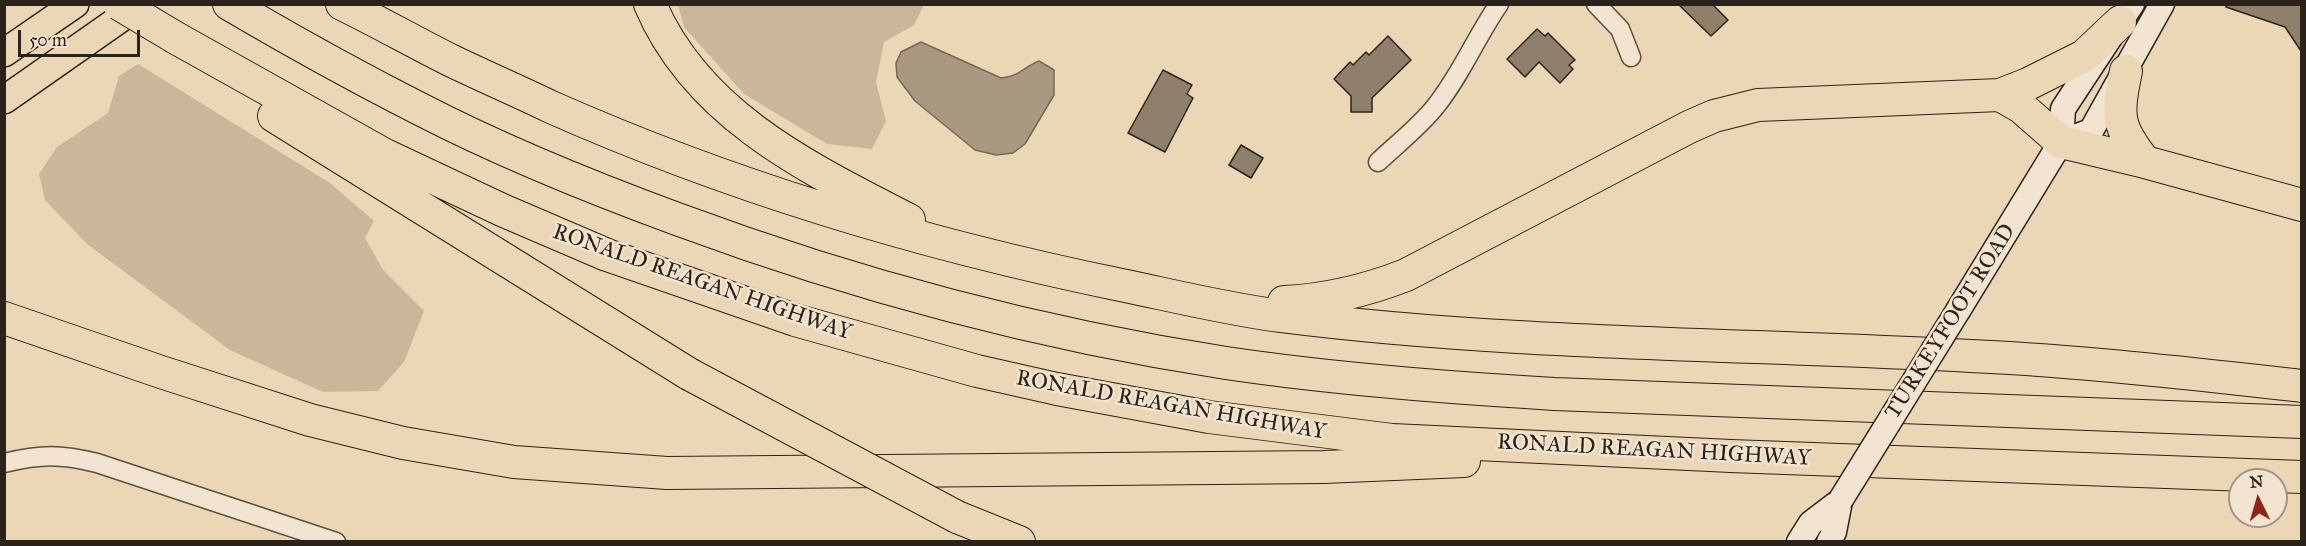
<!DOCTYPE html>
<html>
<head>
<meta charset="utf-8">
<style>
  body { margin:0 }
  #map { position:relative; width:2306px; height:546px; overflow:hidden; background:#ebd6b6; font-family:"IM FELL Great Primer",serif }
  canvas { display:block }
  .frame { position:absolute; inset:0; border:6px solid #2b2219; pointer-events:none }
  .north { position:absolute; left:2228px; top:468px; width:60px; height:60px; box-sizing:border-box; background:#f2e4d0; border:2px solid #a29687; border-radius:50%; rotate:355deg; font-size:16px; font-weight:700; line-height:24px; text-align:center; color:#2b2219 }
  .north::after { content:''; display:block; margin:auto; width:21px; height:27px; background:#8f2418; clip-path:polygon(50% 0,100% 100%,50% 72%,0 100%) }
  .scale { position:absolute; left:18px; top:30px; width:122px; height:27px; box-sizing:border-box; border:3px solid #2b2219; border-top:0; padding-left:8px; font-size:18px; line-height:21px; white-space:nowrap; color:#2b2219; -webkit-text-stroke:4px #f2e4d0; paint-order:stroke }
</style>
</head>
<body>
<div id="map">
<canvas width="2306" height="546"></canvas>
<div class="frame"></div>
<div class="north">N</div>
<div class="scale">50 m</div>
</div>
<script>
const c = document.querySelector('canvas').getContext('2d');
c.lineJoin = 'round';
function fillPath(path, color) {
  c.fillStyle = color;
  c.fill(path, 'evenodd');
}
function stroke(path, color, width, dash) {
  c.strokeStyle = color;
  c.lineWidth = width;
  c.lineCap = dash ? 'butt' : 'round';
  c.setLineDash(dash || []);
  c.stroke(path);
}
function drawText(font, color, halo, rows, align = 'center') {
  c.font = font + ' "IM FELL Great Primer",serif';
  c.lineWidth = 5;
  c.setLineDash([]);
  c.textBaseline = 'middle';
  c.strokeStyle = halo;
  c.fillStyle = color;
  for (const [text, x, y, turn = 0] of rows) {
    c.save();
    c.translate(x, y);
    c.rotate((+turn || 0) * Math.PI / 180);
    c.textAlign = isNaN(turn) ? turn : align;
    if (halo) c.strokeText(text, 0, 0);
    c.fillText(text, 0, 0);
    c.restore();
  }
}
fillPath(new Path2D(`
  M678 5V4L924 5 914 25 884 42 876 82 886 121 872 149 827 144 744 94 684 27Z
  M138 64 330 183 374 221 365 238 383 270 424 311 404 362 378 391 323 392 230 350 87 244 45 200 39 174 57 147 108 113 119 76Z`), '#cab79b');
const water = new Path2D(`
  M921 42 1001 78C1018 77 1024 67 1039 61L1054 70V95L1025 144 1013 153 996 155 975 150 915 101 897 77 896 63 901 52Z`);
fillPath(water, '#aa9981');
stroke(water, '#776957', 1.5);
const building = new Path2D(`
  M1678 4H1712L1728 20 1711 36Z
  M2226 4H2301V51L2285 27 2226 7Z
  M1537 29 1545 36 1548 33 1575 60 1569 65 1573 69 1560 83 1539 62 1525 77 1507 59Z
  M1388 36 1411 60 1372 98V112H1351V96L1334 79 1350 62 1353 65 1366 52 1369 55Z
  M1163 70 1192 85 1187 94 1193 98 1165 152 1128 133Z
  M1241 145 1263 158 1251 178 1229 165Z`);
fillPath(building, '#8f806b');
stroke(building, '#2b2219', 1.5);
const street = new Path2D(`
  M1596 4 1620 29 1631 57
  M1378 162C1397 144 1419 127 1435 107 1461 75 1476 37 1499 4
  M4 463C41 454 61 454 97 463L336 542`);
const secondary = new Path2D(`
  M2061 142 2091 131 2162 4
  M1959 309 2061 142 2063 109 2132 4
  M1799 542 1811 523 1840 501
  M1829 542 1834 532 1840 501`);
const primary = new Path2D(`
  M4 53 75 4
  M4 100 141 4`);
const highway = new Path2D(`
  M229 4C292 41 355 76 420 109 503 152 590 187 677 219 855 285 1039 334 1226 363 1334 379 1444 387 1554 394L2302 422
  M342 4C379 22 414 42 450 60 483 76 518 91 551 107 734 188 926 245 1121 285 1174 296 1227 309 1280 316 1532 348 1786 343 2039 360 2127 366 2214 376 2302 386
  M650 4C697 115 808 168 909 220
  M176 38 385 155 502 210 607 255 795 320 977 371 1057 389 1209 417 1392 440 1731 456 2302 477
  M2126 71C2117 115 2116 126 2145 162
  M2000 95 2028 84 2084 56 2120 22
  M274 116 689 374
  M1284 302C1328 300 1365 291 1406 275L1689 127 1714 116 1758 105 2000 95 2021 107 2061 142 2145 162 2302 205
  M4 318 161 372 310 420 403 443 514 462 667 473 1324 467 1464 461
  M957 517 1019 542`);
stroke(street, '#5b4f40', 21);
stroke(secondary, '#2b2219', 27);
stroke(primary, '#2b2219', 30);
stroke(highway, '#2b2219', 34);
stroke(street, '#f2e4d0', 18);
stroke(secondary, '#f2e4d0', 24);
stroke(primary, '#ebd6b6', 27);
stroke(highway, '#ebd6b6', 32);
const secondaryBridge = new Path2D(`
  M1840 501 1959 309`);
const highwayBridge = new Path2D(`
  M119 4 176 38
  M689 374 957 517`);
stroke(secondaryBridge, '#2b2219', 27, []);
stroke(highwayBridge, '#2b2219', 34, []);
stroke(secondaryBridge, '#f2e4d0', 24);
stroke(highwayBridge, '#ebd6b6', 32);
drawText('22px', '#2b2219', '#f2e4d0', [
  ["RONALD REAGAN HIGHWAY",702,283,19],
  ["TURKEYFOOT ROAD",1951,322,-58],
  ["RONALD REAGAN HIGHWAY",1171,406,10],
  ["RONALD REAGAN HIGHWAY",1654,451,3]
]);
</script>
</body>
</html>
